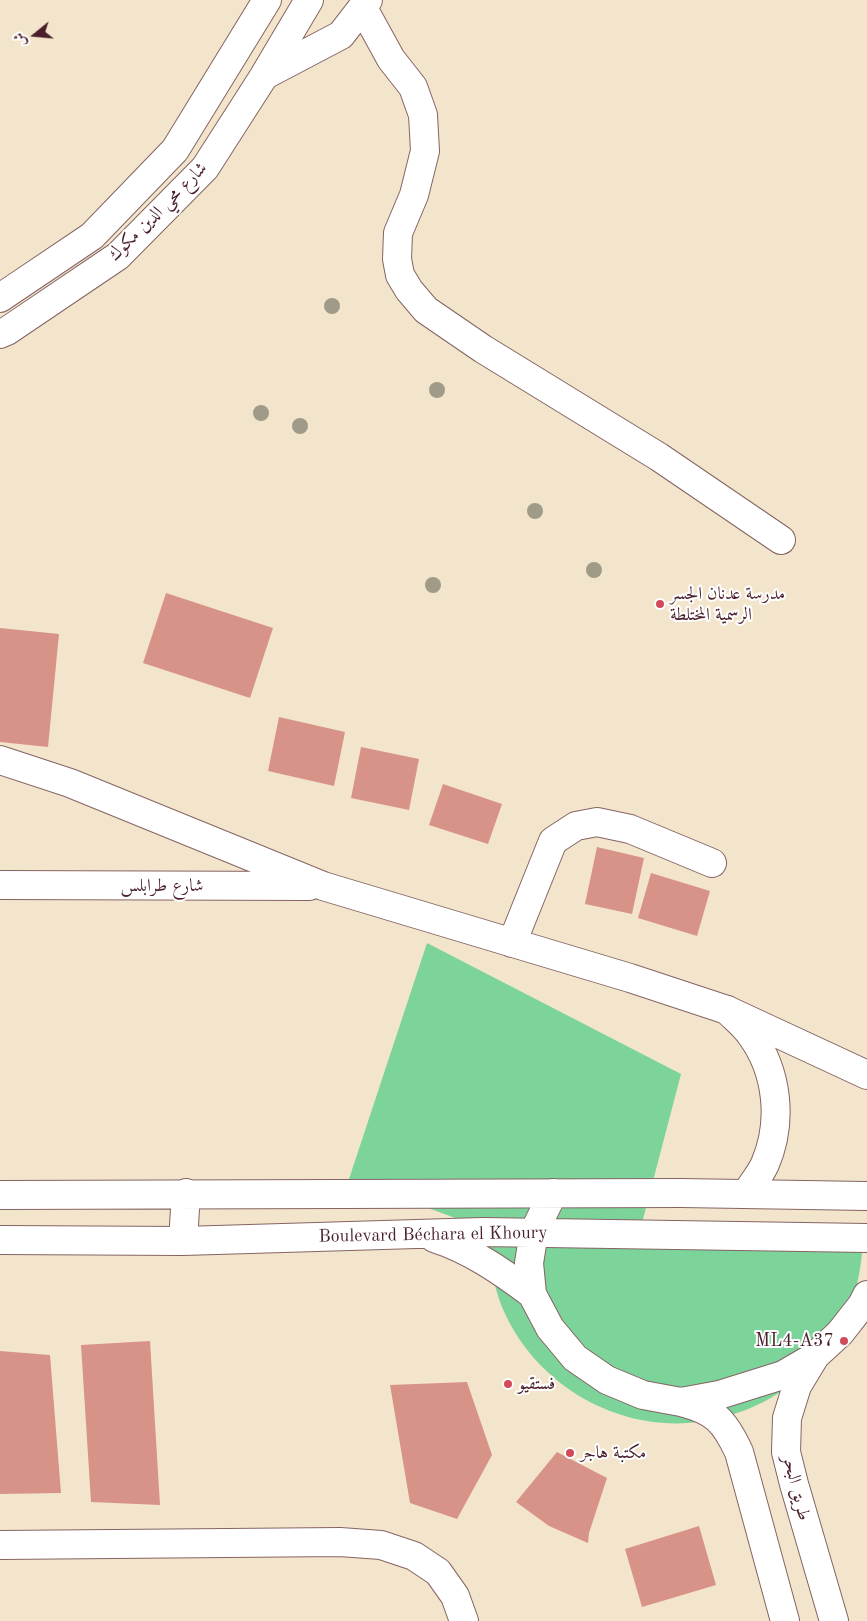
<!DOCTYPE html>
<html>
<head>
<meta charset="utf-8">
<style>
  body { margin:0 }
  #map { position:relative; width:867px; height:1621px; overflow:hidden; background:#f3e5cc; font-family:"Old Standard TT",Amiri,serif }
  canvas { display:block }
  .north { position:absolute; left:10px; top:10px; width:50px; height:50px; -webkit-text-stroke:4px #fff; paint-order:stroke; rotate:253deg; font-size:14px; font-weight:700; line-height:20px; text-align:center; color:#4a1f2b }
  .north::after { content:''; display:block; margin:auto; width:18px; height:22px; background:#4a1f2b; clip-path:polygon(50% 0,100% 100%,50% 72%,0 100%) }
</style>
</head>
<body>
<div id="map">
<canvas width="867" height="1621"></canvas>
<div class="north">ش</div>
</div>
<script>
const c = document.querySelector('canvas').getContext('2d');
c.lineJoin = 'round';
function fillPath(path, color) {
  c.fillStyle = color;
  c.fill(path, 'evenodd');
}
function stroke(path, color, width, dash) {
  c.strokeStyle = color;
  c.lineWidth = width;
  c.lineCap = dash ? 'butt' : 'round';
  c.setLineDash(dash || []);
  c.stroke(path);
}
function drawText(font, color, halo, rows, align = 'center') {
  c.font = font + ' "Old Standard TT",Amiri,serif';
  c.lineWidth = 4;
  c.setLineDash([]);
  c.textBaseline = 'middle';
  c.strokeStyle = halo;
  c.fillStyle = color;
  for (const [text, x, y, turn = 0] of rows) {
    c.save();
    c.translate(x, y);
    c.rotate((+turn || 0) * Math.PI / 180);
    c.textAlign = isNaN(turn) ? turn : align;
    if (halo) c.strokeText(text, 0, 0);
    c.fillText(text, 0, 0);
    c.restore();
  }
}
fillPath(new Path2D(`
  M427 943 681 1074 642 1223 863 1242C861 1266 858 1290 847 1312 841 1325 823 1342 814 1353 805 1365 796 1379 785 1388 765 1405 730 1417 705 1421 621 1435 535 1386 502 1307 492 1282 489 1256 488 1230L349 1179Z`), '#7cd49a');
fillPath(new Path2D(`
  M166 593 273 628 250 698 143 663Z
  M0 628 59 634 48 747 0 742Z
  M279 717 345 732 334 786 268 771Z
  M361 747 419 759 409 810 351 798Z
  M443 784 502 804 488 844 429 825Z
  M597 847 644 858 632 914 585 904Z
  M651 873 710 891 697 936 638 918Z
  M150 1341 160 1505 91 1502 81 1345Z
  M0 1351 50 1355 61 1493 0 1494Z
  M467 1382 492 1455 457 1519 410 1503 390 1385Z
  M557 1452 607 1478 589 1533 588 1543 549 1526 516 1502Z
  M699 1526 716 1585 642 1607 625 1549Z`), '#d89389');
const minor = new Path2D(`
  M363 8 391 59 413 87 423 115 425 151 414 195 398 233 397 259 400 275 409 290 426 310 483 349 659 457 781 540
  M265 75 341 35 368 0
  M0 298 92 236 175 150 267 0
  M0 334 7 331 118 256 205 168 264 76 309 0
  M0 760 70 783 323 886 630 978 727 1010 867 1075
  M0 885 309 886
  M512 943 553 841 576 826 597 822 630 829 712 863
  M0 1545 340 1542 381 1545 414 1556 438 1572 455 1596 464 1621`);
const highway = new Path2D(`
  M727 1010C735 1018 745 1026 751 1035 778 1072 783 1122 765 1164 760 1175 752 1184 746 1194
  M553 1193 534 1232 529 1263 532 1294 550 1328 575 1358 607 1380 643 1395 681 1402 719 1395 783 1375 814 1357 840 1333 862 1305 867 1295
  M0 1195 681 1193 867 1196
  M434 1238C471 1250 501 1271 532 1294
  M0 1240 183 1241 483 1232 867 1238
  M183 1241 186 1193
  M814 1358 797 1386 787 1418 786 1452 794 1484 834 1621
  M681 1402C715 1411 724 1420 739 1452L785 1621`);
stroke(minor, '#856463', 30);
stroke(highway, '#856463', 30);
stroke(minor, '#fff', 28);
stroke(highway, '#fff', 28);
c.fillStyle = '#a09b89';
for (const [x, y] of [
  [332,306],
  [437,390],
  [261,413],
  [300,426],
  [535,511],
  [594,570],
  [433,585]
]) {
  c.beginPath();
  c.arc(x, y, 8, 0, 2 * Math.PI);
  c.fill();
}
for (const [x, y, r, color] of [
  [660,604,5,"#d1495b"],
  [844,1341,5,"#d1495b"],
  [508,1384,5,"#d1495b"],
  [570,1453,5,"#d1495b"]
]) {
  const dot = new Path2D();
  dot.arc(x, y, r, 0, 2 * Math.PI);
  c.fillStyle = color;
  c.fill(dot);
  stroke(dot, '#fff', 2);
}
drawText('18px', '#4a1f2b', '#fff', [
  ["شارع محي الدين مكوك",158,212,-45],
  ["شارع طرابلس",162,886],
  ["Boulevard Béchara el Khoury",433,1235,-1],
  ["طريق البحر",796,1488,76]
]);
drawText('18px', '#4a1f2b', '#fff', [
  ["مدرسة عدنان الجسر",670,594],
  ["الرسمية المختلطة",670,615],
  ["ML4-A37",834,1341,"right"],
  ["فستقيو",518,1384],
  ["مكتبة هاجر",580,1453]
], 'left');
</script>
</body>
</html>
